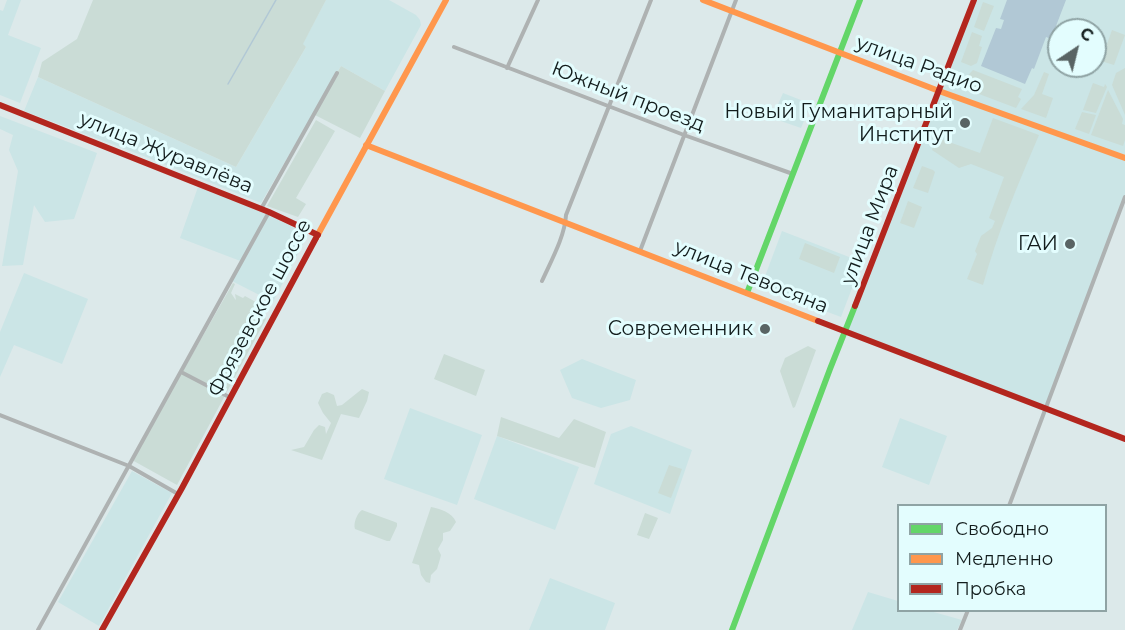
<!DOCTYPE html>
<html>
<head>
<meta charset="utf-8">
<style>
  body { margin:0 }
  #map { position:relative; width:1125px; height:630px; overflow:hidden; background:#dce9ea; font-family:Montserrat,sans-serif }
  canvas { display:block }
  .legend { position:absolute; left:897px; top:504px; width:210px; height:108px; box-sizing:border-box; background:#e3fdfe; border:2px solid #8fa3a4; margin:0; padding:8px 10px; list-style:none; font-size:18px; color:#121c1c }
  .legend li { display:flex; align-items:center; gap:12px; height:30px }
  .legend b { width:30px; border:2px solid #8fa3a4 }
  .north { position:absolute; left:1047px; top:18px; width:60px; height:60px; box-sizing:border-box; background:#e3fdfe; border:2px solid #8fa3a4; border-radius:50%; rotate:35deg; font-size:16px; font-weight:700; line-height:24px; text-align:center; color:#121c1c }
  .north::after { content:''; display:block; margin:auto; width:21px; height:27px; background:#596464; clip-path:polygon(50% 0,100% 100%,50% 72%,0 100%) }
</style>
</head>
<body>
<div id="map">
<canvas width="1125" height="630"></canvas>
<ul class="legend">
<li><b style="height:8px;background:#63d668"></b>Свободно</li>
<li><b style="height:8px;background:#ff974d"></b>Медленно</li>
<li><b style="height:8px;background:#b3261e"></b>Пробка</li>
</ul>
<div class="north">С</div>
</div>
<script>
const c = document.querySelector('canvas').getContext('2d');
c.lineJoin = 'round';
function fillPath(path, color) {
  c.fillStyle = color;
  c.fill(path, 'evenodd');
}
function stroke(path, color, width, dash) {
  c.strokeStyle = color;
  c.lineWidth = width;
  c.lineCap = dash ? 'butt' : 'round';
  c.setLineDash(dash || []);
  c.stroke(path);
}
function drawText(font, color, halo, rows, align = 'center') {
  c.font = font + ' Montserrat,sans-serif';
  c.lineWidth = 6;
  c.setLineDash([]);
  c.textBaseline = 'middle';
  c.strokeStyle = halo;
  c.fillStyle = color;
  for (const [text, x, y, turn = 0] of rows) {
    c.save();
    c.translate(x, y);
    c.rotate((+turn || 0) * Math.PI / 180);
    c.textAlign = isNaN(turn) ? turn : align;
    if (halo) c.strokeText(text, 0, 0);
    c.fillText(text, 0, 0);
    c.restore();
  }
}
fillPath(new Path2D(`
  M7 0H21L8 35 41 48 20 103 0 95V10L3 11Z
  M326 0H389L416 15 420 20 421 25 385 91 341 66 261 203 141 155 24 111 38 77 236 167 306 47 302 45Z
  M974 0H1125V197L1046 409 845 332ZM1059 30H1095V66H1059Z
  M783 93 811 104 801 128 772 118Z
  M0 116 97 153 74 219 45 222 34 205 23 265 2 266 18 171 9 150 13 135 0 129Z
  M198 187 261 212 308 234 273 302 232 281 243 262 180 238Z
  M782 231 862 262 841 317 761 287Z
  M24 273 88 299 62 364 14 345 0 377V332Z
  M582 359 636 380 630 400 601 408 572 398 560 370Z
  M410 408 482 435 457 505 384 479Z
  M900 418 947 436 929 485 882 467Z
  M631 426 692 450 670 514 594 484 611 434Z
  M497 436 579 467 555 530 474 499Z
  M132 471 172 493 99 626 58 602Z
  M550 578 615 603 605 630H529Z
  M868 592 898 601V610L930 611 962 620 957 630H852Z`), '#cbe5e6');
fillPath(new Path2D(`
  M93 0H326L303 44 306 47 236 167 38 77 42 62 77 39Z
  M983 2 994 6 984 31 974 27Z
  M1112 30 1125 35 1114 65 1101 61Z
  M972 32 982 36 979 46 982 47 977 63 971 66 961 62Z
  M341 66 385 91 360 138 313 114Z
  M1125 68V115L1112 85 1116 73Z
  M973 70 1022 89 1018 97 1021 99 1016 108 958 86Z
  M1044 72 1049 74 1042 94 1053 98 1046 118 1021 109 1034 95Z
  M1093 83 1104 87 1105 84 1107 87 1096 113 1083 110Z
  M1108 90 1123 119 1122 124 1125 125V140L1123 146 1091 135Z
  M1082 112 1096 115 1089 134 1075 129Z
  M993 118 1039 135C1018 184 997 234 983 285L967 279 977 254 975 251 981 236 992 228 995 221 989 218 1004 177 971 164 959 168 932 150 935 137 980 153Z
  M316 120 335 131 296 198 306 204 298 217 267 206Z
  M922 166 933 170 935 172 928 193 913 188Z
  M908 201 922 207 914 228 900 223Z
  M805 243 840 257 834 273 799 259Z
  M233 283 235 284 231 293 235 299 236 300 235 294 243 298 245 296 263 306 258 311 260 312 267 307 264 315 266 319 177 485 132 460Z
  M808 346 816 350 795 407 793 408 780 371 785 358C793 354 800 350 808 346Z
  M444 354 485 370 476 396 434 379Z
  M362 389 369 392 367 401 359 418 341 414 322 460 291 450 304 447 314 430 319 425 325 427 326 434 331 423 323 413 318 403 322 394 327 392 334 395 337 406 342 405Z
  M501 417 559 438 574 419 606 432 595 468 497 436Z
  M669 465 682 469 671 498 658 493Z
  M431 507C440 509 452 512 456 522L450 531 443 533V540L438 549 441 555 440 559 437 569 431 575 430 583 426 582 421 575 419 565 412 563Z
  M362 510 395 522 397 523V526L390 541H387L355 529C353 524 357 513 362 510Z
  M645 513 658 518 649 539 637 535Z`), '#cadcd6');
fillPath(new Path2D(`
  M1007 0H1066L1051 39 1046 37 1034 69 1032 68 1025 84 981 66 996 28 1001 29 1004 20 1000 19Z`), '#b1c8d5');
stroke(new Path2D(`
  M228 84 276 0`), '#b1c8d5', 1.5);
stroke(new Path2D(`
  M454 47 684 135 793 174
  M507 68 538 0
  M261 209 337 73
  M640 251 736 0
  M542 281C551 261 565 236 566 215L651 0
  M181 372 231 398
  M0 415 129 466 178 494
  M1009 506 1125 197
  M38 630 269 212
  M960 630 968 610`), '#aeb2b2', 4);
stroke(new Path2D(`
  M747 293 860 0
  M732 630 830 369 855 306`), '#63d668', 6);
stroke(new Path2D(`
  M703 0 939 91 1125 158
  M366 145 818 321
  M316 238 446 0`), '#ff974d', 6);
stroke(new Path2D(`
  M0 105 269 212 318 235
  M855 306 974 0
  M818 321 1125 439
  M102 630 182 488 316 238`), '#b3261e', 6);
for (const [x, y, r, color] of [
  [965,123,6,"#596464"],
  [1070,244,6,"#596464"],
  [765,329,6,"#596464"]
]) {
  const dot = new Path2D();
  dot.arc(x, y, r, 0, 2 * Math.PI);
  c.fillStyle = color;
  c.fill(dot);
  stroke(dot, '#e3fdfe', 2);
}
drawText('20px', '#121c1c', '#e3fdfe', [
  ["улица Радио",919,65,20],
  ["Южный проезд",628,97,21],
  ["улица Журавлёва",166,153,22],
  ["улица Мира",870,225,-69],
  ["улица Тевосяна",751,277,22],
  ["Фрязевское шоссе",260,308,-62]
]);
drawText('20px', '#121c1c', '#e3fdfe', [
  ["Новый Гуманитарный",953,112],
  ["Институт",953,135],
  ["ГАИ",1058,244],
  ["Современник",753,329]
], 'right');
</script>
</body>
</html>
